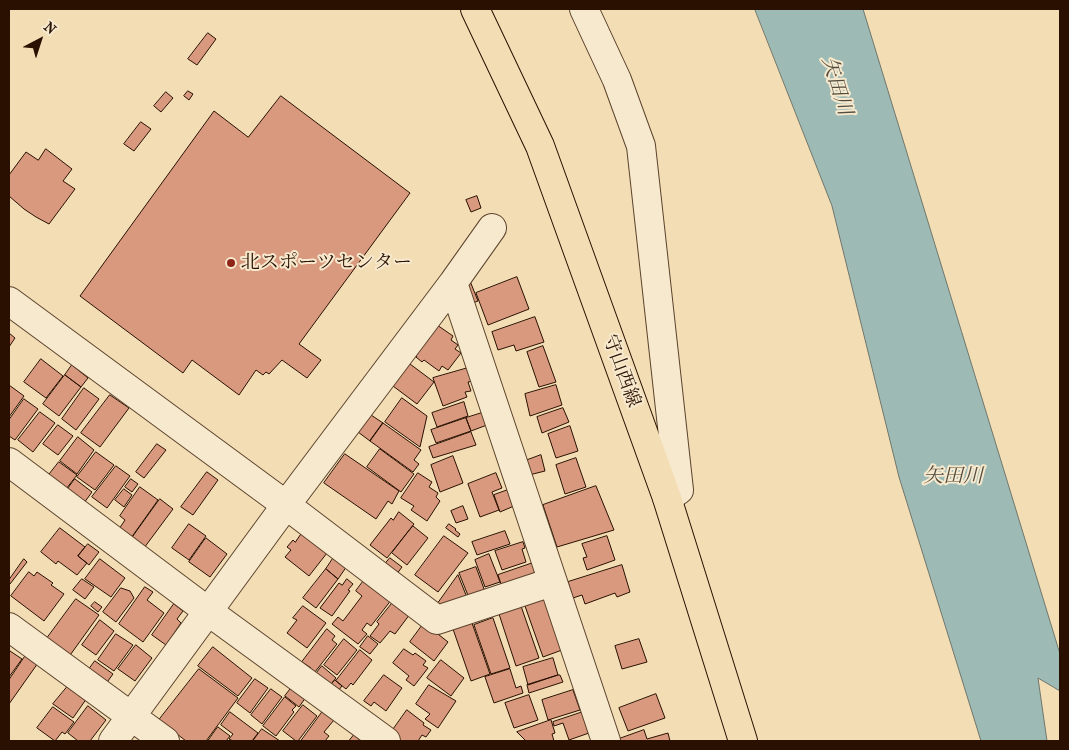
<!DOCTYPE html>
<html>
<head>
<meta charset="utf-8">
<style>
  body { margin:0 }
  #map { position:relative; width:1069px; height:750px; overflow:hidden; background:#f3ddb4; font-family:"IM FELL French Canon",serif }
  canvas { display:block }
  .frame { position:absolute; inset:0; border:10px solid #291000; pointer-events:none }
  .north { position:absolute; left:15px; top:15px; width:50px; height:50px; -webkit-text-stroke:4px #f7e9ce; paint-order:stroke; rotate:40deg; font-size:14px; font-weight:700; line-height:20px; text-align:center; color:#291000 }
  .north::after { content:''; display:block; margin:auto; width:18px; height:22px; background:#291000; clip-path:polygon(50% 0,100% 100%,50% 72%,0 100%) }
</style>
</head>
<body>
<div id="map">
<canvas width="1069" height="750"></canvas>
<div class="frame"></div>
<div class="north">N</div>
</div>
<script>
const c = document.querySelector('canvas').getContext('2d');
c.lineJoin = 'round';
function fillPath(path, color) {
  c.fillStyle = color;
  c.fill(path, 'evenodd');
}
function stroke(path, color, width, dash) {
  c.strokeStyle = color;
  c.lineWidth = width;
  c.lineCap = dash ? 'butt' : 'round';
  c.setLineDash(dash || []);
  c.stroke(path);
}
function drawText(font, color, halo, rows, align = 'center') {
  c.font = font + ' "IM FELL French Canon","Noto Serif JP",serif';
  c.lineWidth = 4;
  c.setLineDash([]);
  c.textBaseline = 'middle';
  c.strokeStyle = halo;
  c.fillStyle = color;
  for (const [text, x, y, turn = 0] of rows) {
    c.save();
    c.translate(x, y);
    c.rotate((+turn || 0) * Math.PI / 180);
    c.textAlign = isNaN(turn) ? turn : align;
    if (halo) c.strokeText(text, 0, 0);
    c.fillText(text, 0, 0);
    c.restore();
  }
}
const water = new Path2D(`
  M755 9H863L1060 654V691L1038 678 1047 741H981L899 477 832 206Z`);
fillPath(water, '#9dbab4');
stroke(water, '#6f766c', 1);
const building = new Path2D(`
  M208 33 216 39 197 65 188 59Z
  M188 91 193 94 189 100 184 96Z
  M166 92 173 98 161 112 154 106Z
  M281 96 410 193 299 344 321 360 307 378 282 360 269 374 266 372 263 375 256 370 239 395 192 360 183 373 80 296 214 111 248 137Z
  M141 122 151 129 134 151 124 144Z
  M46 149 72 169 63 181 75 189 49 224 36 217 24 209 9 196V175L26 152 38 160Z
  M477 196 481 208 471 212 466 200Z
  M517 277 529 309 488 325 476 293Z
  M470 281 478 301 468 305 462 290Z
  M535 317 544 342 516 351 514 345 498 350 492 332Z
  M437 325 453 336 451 340 458 345 455 349 461 353 448 370 442 366 439 371 424 360 422 362 416 357 417 356 415 354Z
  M9 333 15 338 9 347Z
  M543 346 556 382 539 387 527 352Z
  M41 359 63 376 46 398 24 382Z
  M410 364 434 382 417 404 393 386Z
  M72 365 88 378 81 387 65 375Z
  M468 368 473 381 468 382 471 391 465 392 467 397 443 406 433 378Z
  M65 375 81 387 59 416 43 404Z
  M9 385 24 396 9 417Z
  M556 385 562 405 530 416 525 394Z
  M84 388 99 399 76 430 62 419Z
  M110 395 129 408 100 447 81 433Z
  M402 398 427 416 420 447 385 422Z
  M24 399 38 409 15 440 9 436V420Z
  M464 402 468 416 437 427 432 413Z
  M563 408 569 422 542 433 537 417Z
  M40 412 55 423 33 452 18 440Z
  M482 413 487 425 471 431 466 418Z
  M371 415 383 423 370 441 358 432Z
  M466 418 471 431 436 443 431 430Z
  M383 423 421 450 414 460 419 464 413 472 370 441Z
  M58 425 73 436 58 455 43 444Z
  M570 426 578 451 556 458 548 434Z
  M471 432 476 445 433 458 429 447Z
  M78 437 94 450 77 474 60 461Z
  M157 444 166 450 144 478 136 472Z
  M380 449 414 474 401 492 367 467Z
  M96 452 114 465 95 490 77 477Z
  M345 454 399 491 392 504 388 501 376 519 324 483Z
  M541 455 545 471 529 475 525 461Z
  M453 456 463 483 440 492 431 465Z
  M576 458 586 487 565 494 556 465Z
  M59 462 77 475 66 489 48 476Z
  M116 466 130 476 107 508 92 497Z
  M207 472 218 480 193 515 181 507Z
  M418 473 432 482 429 487 438 493 436 497 440 501 427 521 411 510 414 506 401 498Z
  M496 473 502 488 492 492 499 510 480 517 468 484Z
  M75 479 92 492 84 503 67 490Z
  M131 479 138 484 132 492 125 487Z
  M596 486 614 530 557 547 543 505Z
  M140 487 158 500 131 538 119 529 125 520 120 516Z
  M124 489 132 495 124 507 115 500Z
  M508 490 514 506 500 512 494 495Z
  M160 499 173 509 144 548 132 538Z
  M463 506 468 519 456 523 451 511Z
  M399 512 414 524 387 558 370 545 391 518 393 520Z
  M189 524 206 536 189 560 172 548Z
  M449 524 456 529 455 530 460 534 458 537 446 528Z
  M413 526 428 538 407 565 392 553Z
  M60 528 85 547 78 556 87 563 77 575 58 561 56 564 41 552Z
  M505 531 510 544 477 555 472 542Z
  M302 533 327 553 309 576 285 557 291 550 287 547 293 540 295 542Z
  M444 536 468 553 438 592 415 575Z
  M607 536 615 560 587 570 583 558 587 557 582 544Z
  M206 538 227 554 210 577 189 562Z
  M523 542 525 548 522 549 526 562 502 570 495 551Z
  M88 544 99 552 89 565 78 556Z
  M489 554 500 582 485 587 475 560Z
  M334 557 347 566 338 579 326 569Z
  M390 558 402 567 393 579 381 569Z
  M24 559 27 562 10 584 9 583V580Z
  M100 559 125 578 111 597 85 579Z
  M533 563 538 577 504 593 498 575Z
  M622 565 630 592 617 597 615 593 585 604 582 595 573 598 568 582Z
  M476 567 487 597 471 603 459 573Z
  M326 569 338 579 316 608 303 598Z
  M29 572 34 576 37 572 53 583 51 585 64 594 44 621 11 596Z
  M458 575 466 595 457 610 436 606Z
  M82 579 94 587 85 599 73 590Z
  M347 579 353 584 348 590 350 591 332 616 320 608 339 583 342 585Z
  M365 579 392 599 371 626 367 623 362 630 367 634 358 644 332 624 338 617 343 621 362 596 356 591Z
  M145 587 153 592 147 600 164 613 143 642 119 624Z
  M121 588 130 591 134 598 116 622 103 612Z
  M76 599 99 615 68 658 45 641Z
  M545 599 562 650 543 657 525 606Z
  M394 601 410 614 395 634 390 631 380 643 370 636 379 624 377 622Z
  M95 602 102 607 98 612 91 606Z
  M174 604 183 611 177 619 181 623 166 645 152 635Z
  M303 606 326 623 307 648 287 633 297 620 293 618Z
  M521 606 539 658 516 666 499 614Z
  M493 618 510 668 491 674 474 625Z
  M100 620 114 631 96 655 82 645Z
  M424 623 448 642 434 661 410 642Z
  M472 623 490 674 471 681 453 629Z
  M327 629 335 636 332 640 337 644 311 677 307 674 311 668 302 662Z
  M116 634 133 645 114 671 98 660Z
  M368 636 378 644 370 654 360 647Z
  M344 639 357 650 337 675 324 665Z
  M639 639 647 662 622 669 615 646Z
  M136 645 152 658 135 681 118 669Z
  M213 647 252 678 238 696 198 666Z
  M404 649 413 655 415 653 426 661 423 665 428 668 414 686 406 680 409 676 393 663Z
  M360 650 372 660 353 685 351 683 346 689 336 681Z
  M10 651 22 659 9 677V653Z
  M26 655 38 663 9 704V680Z
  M553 658 558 675 528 685 523 667Z
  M441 660 464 678 451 696 427 678Z
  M95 661 113 674 105 685 87 672Z
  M322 666 336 678 326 690 312 679Z
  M199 669 238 698 206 741H186L159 720Z
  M510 669 516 688 521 686 523 693 494 703 485 677Z
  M384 675 402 688 386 711 374 702 371 706 364 701Z
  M558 675H560L563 682 529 693 527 685Z
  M255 679 268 688 250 713 237 703Z
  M335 680 342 686 334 696 327 690Z
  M429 685 456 701 438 728 425 719 430 714 416 704Z
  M68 686 87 698 73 718 53 704Z
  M292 687 306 697 299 707 285 696Z
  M271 689 282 697 262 724 251 715Z
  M573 690 580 710 548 720 542 700Z
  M656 694 665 718 628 731 619 708Z
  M529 695 538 720 514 728 505 703Z
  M285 697 296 706 292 710 294 712 276 736 263 726Z
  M303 705 317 716 298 741H296L283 731Z
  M88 706 106 720 90 741H78L68 733Z
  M53 707 74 722 65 734 62 732 55 741 37 728Z
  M407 710 424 723 423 725 431 730 426 737 422 735 418 741H400L390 734Z
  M323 711 334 720 324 732 329 736 325 741H301Z
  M230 712 258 733 252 741H233L229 739 233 734 221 725Z
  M583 712 589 733 569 740 563 723 554 726 553 722Z
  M551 720 555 733 552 734 554 741H526L517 732Z
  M218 727 230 736 226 741H208Z
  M262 729 280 741H253Z
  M644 730 647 739 668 733 670 741H620L619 739Z
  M354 735 361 741H349Z`);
fillPath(building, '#d9997e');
stroke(building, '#291000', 1);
const minor = new Path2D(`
  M584 9 617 80 641 146 679 490 667 498
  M453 283 606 741
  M9 301 286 505 437 620 552 582
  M9 462 209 612 386 741
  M9 627 165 741
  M113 741 286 505 453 283 492 228`);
const major = new Path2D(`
  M475 9 540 146 667 498 743 741`);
stroke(minor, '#5c432d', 30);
stroke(major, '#291000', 30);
stroke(minor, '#f7e9ce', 28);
stroke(major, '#f3ddb4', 28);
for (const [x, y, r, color] of [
  [231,263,5,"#8f2418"]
]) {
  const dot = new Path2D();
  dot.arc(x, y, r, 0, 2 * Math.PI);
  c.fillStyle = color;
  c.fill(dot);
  stroke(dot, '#f7e9ce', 2);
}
drawText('19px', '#291000', '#f7e9ce', [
  ["北スポーツセンター",241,263]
], 'left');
drawText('19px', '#291000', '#f7e9ce', [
  ["守山西線",621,371,70]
]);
drawText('italic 20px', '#524c3f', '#f7e9ce', [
  ["矢田川",836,86,73],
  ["矢田川",953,477]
]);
</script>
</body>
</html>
